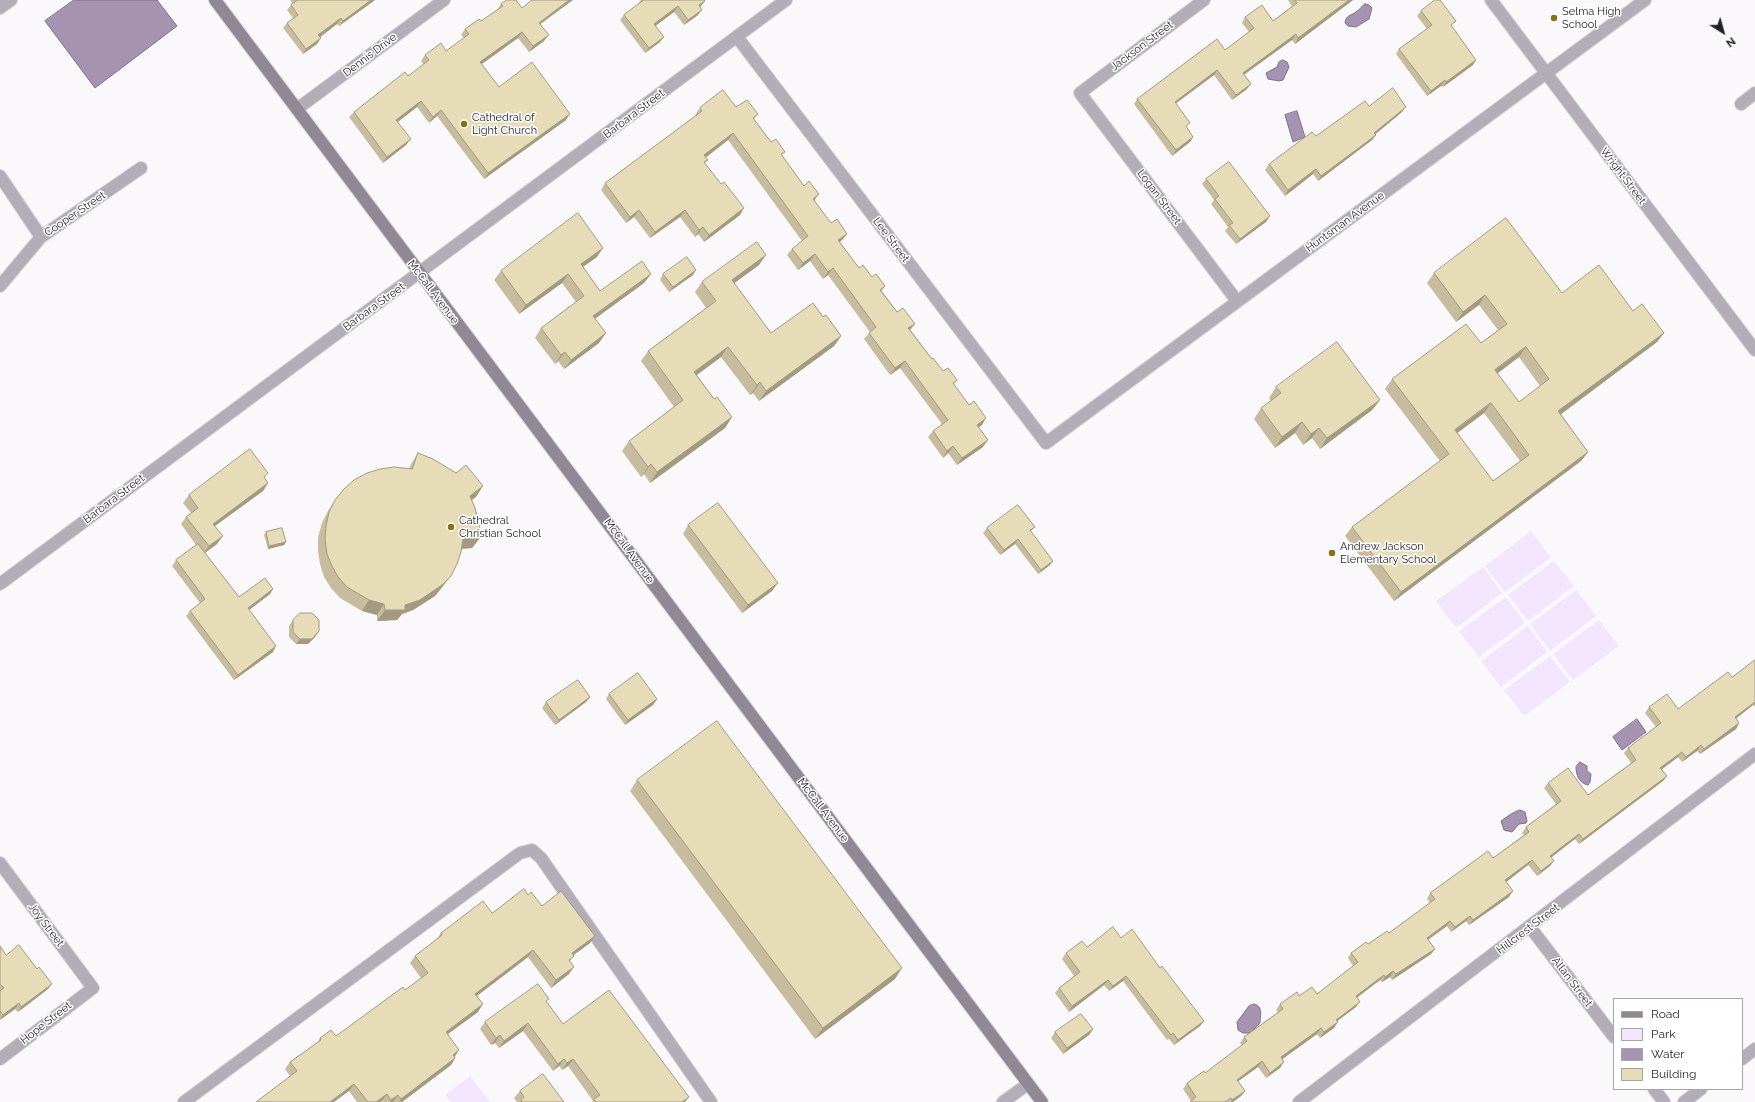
<!DOCTYPE html>
<html>
<head>
<meta charset="utf-8">
<style>
  body { margin:0 }
  #map { position:relative; width:1755px; height:1102px; overflow:hidden; background:#fbf8fc; font-family:Raleway,sans-serif }
  canvas { display:block }
  .legend { position:absolute; left:1613px; top:998px; width:130px; height:92px; box-sizing:border-box; background:#fff; border:1px solid #a7a5a8; margin:0; padding:5px 7px; list-style:none; font-size:12px; color:#221e25 }
  .legend li { display:flex; align-items:center; gap:8px; height:20px }
  .legend b { width:20px; border:1px solid #a7a5a8 }
  .north { position:absolute; left:1703px; top:12px; width:40px; height:40px; -webkit-text-stroke:3px #fff; paint-order:stroke; rotate:143deg; font-size:11px; font-weight:700; line-height:16px; text-align:center; color:#221e25 }
  .north::after { content:''; display:block; margin:auto; width:14px; height:18px; background:#221e25; clip-path:polygon(50% 0,100% 100%,50% 72%,0 100%) }
</style>
</head>
<body>
<div id="map">
<canvas width="1755" height="1102"></canvas>
<ul class="legend">
<li><b style="height:5px;background:#908895"></b>Road</li>
<li><b style="height:11px;background:#f4e5fe"></b>Park</li>
<li><b style="height:11px;background:#a693b1"></b>Water</li>
<li><b style="height:11px;background:#e7dcb8"></b>Building</li>
</ul>
<div class="north">N</div>
</div>
<script>
const c = document.querySelector('canvas').getContext('2d');
c.lineJoin = 'round';
function fillPath(path, color) {
  c.fillStyle = color;
  c.fill(path, 'evenodd');
}
function stroke(path, color, width, dash) {
  c.strokeStyle = color;
  c.lineWidth = width;
  c.lineCap = dash ? 'butt' : 'round';
  c.setLineDash(dash || []);
  c.stroke(path);
}
function drawText(font, color, halo, rows, align = 'center') {
  c.font = font + ' Raleway,sans-serif';
  c.lineWidth = 3;
  c.setLineDash([]);
  c.textBaseline = 'middle';
  c.strokeStyle = halo;
  c.fillStyle = color;
  for (const [text, x, y, turn = 0] of rows) {
    c.save();
    c.translate(x, y);
    c.rotate((+turn || 0) * Math.PI / 180);
    c.textAlign = isNaN(turn) ? turn : align;
    if (halo) c.strokeText(text, 0, 0);
    c.fillText(text, 0, 0);
    c.restore();
  }
}
fillPath(new Path2D(`
  M1531 531 1551 557 1505 592 1485 566Z
  M1554 561 1574 586 1528 621 1508 595Z
  M1483 567 1502 593 1456 628 1436 601Z
  M1576 590 1596 616 1550 651 1530 624Z
  M1506 597 1525 623 1479 657 1459 631Z
  M1599 620 1619 646 1573 680 1553 654Z
  M1528 626 1547 652 1501 687 1481 661Z
  M1550 656 1570 682 1524 716 1504 690Z
  M470 1076 490 1102H451L445 1095Z`), '#f4e5fe');
const water = new Path2D(`
  M74 0H157L177 26 95 88 45 21Z
  M1365 4 1369 5 1372 8 1369 19 1356 27 1348 26 1345 23C1346 14 1352 16 1357 11 1361 9 1361 6 1365 4Z
  M1283 60 1287 62 1289 67 1283 80 1279 81 1268 79 1266 73 1277 67 1279 62Z
  M1297 111 1305 137 1293 142 1285 115Z
  M1637 719 1646 732 1622 750 1613 737Z
  M1580 762 1587 766V771L1591 774 1590 782 1588 785C1579 783 1576 775 1576 767Z
  M1520 810 1525 812 1527 821 1526 823 1519 824 1512 832 1504 830 1501 821 1511 814Z
  M1254 1004C1264 1007 1260 1015 1260 1023L1250 1033H1243L1238 1030 1237 1022 1249 1006Z`);
fillPath(water, '#a693b1');
stroke(water, '#7e7087', 1);
const street = new Path2D(`
  M1204 0 1080 93 1237 301
  M1491 0 1755 350
  M0 8 11 0
  M737 37 1046 443 1645 0
  M1741 104 1755 93
  M297 109 444 0
  M0 176 41 237
  M0 286 41 237 141 168
  M0 584 786 0
  M0 863 93 988 0 1059
  M1530 927 1614 1037
  M1742 1059 1755 1049
  M1654 1089 1664 1102
  M184 1102 520 853 532 850 541 858 711 1102
  M1003 1102 1028 1084
  M1299 1102 1755 754
  M1684 1102 1701 1089`);
const secondary = new Path2D(`
  M215 0 1042 1102`);
stroke(street, '#d8d5da', 14);
stroke(secondary, '#d8d5da', 14);
stroke(street, '#b2adb6', 12);
stroke(secondary, '#908895', 12);
fillPath(new Path2D(`
  M290 0H375L339 26 337 24 320 37 317 44 303 54 283 28 287 23 293 18 287 10 291 5 293 4Z
  M641 0H704L701 6 700 7 698 15 684 25 674 12 655 26 660 42 645 53 620 20 624 15 640 3 639 2Z
  M1288 0H1353L1295 44 1292 40 1244 75 1247 89 1232 100 1214 75 1176 103 1187 128 1193 137 1190 142 1172 156 1134 104 1137 99 1225 50 1249 32 1242 23 1245 17 1273 21 1292 6Z
  M501 4 522 8 541 24 544 41 529 52 518 38 482 64 499 87 566 120 484 179 437 116 429 123 417 107 398 122 406 145 383 163 349 117 354 112 408 76 424 65 421 61 425 55 446 51 464 38 461 35 465 29 481 21 497 10Z
  M1421 11 1452 27 1473 65 1443 87 1441 86 1427 96 1396 54 1399 49 1427 29 1417 16Z
  M1369 106 1402 112 1375 134 1376 135 1372 140 1318 181 1313 174 1285 196 1265 170 1269 164Z
  M736 107 758 114 754 119 771 142 785 152 782 155 831 223 847 234 842 240 840 242 859 268 885 286 882 291 932 359 943 371 957 380 954 384 982 425 979 427 983 447 957 465 948 453 943 458 928 437 933 431 942 424 900 368 890 375 864 339 870 332 828 275 823 279 810 261 798 270 787 255 792 249 802 241 728 140 706 157 708 160 705 163 740 215 704 242 698 234 695 237 680 217 650 238 634 217 626 223 601 190 605 183 696 116 695 115 700 108Z
  M1206 179 1266 222 1236 244 1225 231 1228 227 1211 204 1214 200 1202 184Z
  M597 257 583 267 600 291 651 274 644 283 595 319 599 343 564 369 558 361 555 364 535 338 541 328 576 302 562 283 519 314 494 280 501 271Z
  M759 265 734 283 771 333 823 317 841 336 834 346 759 401 753 393 750 395 721 357 697 375 714 399 732 417 725 428 650 483 644 474 641 477 622 451 629 441 674 407 641 361 648 351 706 308 695 292 702 282Z
  M1434 273 1562 293 1633 311 1664 333 1657 342 1561 414 1588 452 1581 461 1394 601 1345 536 1352 527 1440 461 1385 389 1392 379 1481 343 1498 330 1479 305 1456 322 1427 283ZM1519 357 1540 386 1519 402 1497 373ZM1484 413 1520 461 1493 481 1457 433Z
  M663 274 693 275 669 292 660 280Z
  M1276 387 1380 400 1372 410 1320 449 1312 438 1303 445 1295 433 1275 448 1254 419 1261 408 1271 401 1269 398Z
  M418 453 476 497 472 500 480 538 472 548 462 549 443 586 435 596 413 610 402 614 397 620 377 621V615L362 611 340 598 331 588 324 577 320 564 318 551V537L322 523 328 511 335 500 409 468 411 464Z
  M265 479 268 483 263 491 215 526 217 544 205 553 239 597 273 589 270 594 249 610 273 652 234 680 186 616 190 611 200 603 172 566 176 560 196 545 181 524 186 517 191 513 183 503 189 495Z
  M688 525 772 591 742 613 683 534Z
  M1035 527 1031 531 1050 565 1038 574 1015 544 1000 555 983 533 987 528Z
  M266 532 286 542 284 545 268 549 264 535Z
  M293 620 319 631 315 637 308 644H296L289 637V626Z
  M1755 660V707L1753 705 1736 719 1739 723 1736 729 1700 754 1697 751 1682 762 1678 757 1662 769 1667 776 1663 781 1579 844 1575 839 1551 858 1550 866 1537 876 1528 865 1506 882 1509 897 1469 925 1466 921 1451 932 1447 926 1428 940 1435 949 1431 954 1392 980 1390 977 1382 982 1380 980 1357 998 1356 1007 1337 1021 1334 1028 1320 1038 1317 1034 1282 1059 1280 1068 1266 1078 1258 1067 1238 1081 1245 1091 1241 1096 1233 1102H1190L1191 1101 1183 1089 1187 1083 1205 1073 1242 1045 1240 1043 1244 1037 1278 1012 1276 1010 1280 1004 1299 996 1317 994 1353 966 1348 958 1351 953 1389 933 1430 903 1427 899 1430 893 1493 858 1524 835 1522 833 1526 827 1556 804 1544 788 1548 783 1588 795 1631 763 1624 753 1628 748 1656 727 1645 713 1649 707 1678 709 1732 677Z
  M609 694 657 699 653 705 625 725 606 699Z
  M590 697 586 702 555 725 542 708 546 702Z
  M637 780 895 979 815 1039 630 791Z
  M528 895 542 906 590 943 573 955 570 962 569 974 551 988 528 957 477 996 478 1012 448 1034 459 1050 455 1057V1058L451 1065 402 1102H383L382 1101 381 1102H357L349 1091 290 1076 285 1069 290 1062 317 1043 320 1038 336 1036 405 990 421 978 410 963 415 956 436 940 441 933 492 913Z
  M1121 938 1160 968 1204 1021 1200 1026 1174 1045 1169 1039 1167 1040 1123 981 1109 991 1104 985 1069 1012 1055 993 1059 988 1074 976 1062 959 1066 953Z
  M0 946 6 955 48 989 18 1012 15 1009 0 1020Z
  M547 1002 563 1024 685 1102H592L593 1101 568 1066 562 1070 559 1066 553 1071 523 1031 499 1048 495 1043 491 1045 480 1029 485 1022Z
  M1093 1029 1089 1035 1063 1054 1051 1038 1055 1032Z
  M520 1091 564 1102H517L514 1098Z`), '#c7bd9e');
fillPath(new Path2D(`
  M371 0H375L339 26 343 21Z
  M569 0H573L535 28 539 23Z
  M1349 0H1353L1295 44 1298 38Z
  M705 1 701 6 695 11 699 5Z
  M678 6 674 12 650 30 654 24Z
  M702 10 698 15 684 25 688 20Z
  M341 18 337 24 315 41 318 35Z
  M522 32 518 38 476 68 480 62Z
  M1296 34 1292 40 1239 78 1243 73Z
  M549 35 544 41 529 52 533 46Z
  M664 37 660 42 645 53 649 48Z
  M321 38 317 44 303 54 306 49Z
  M1476 60 1473 65 1443 87 1446 82Z
  M1217 70 1214 75 1171 107 1175 102Z
  M1445 80 1441 86 1427 96 1431 91Z
  M1251 84 1247 89 1232 100 1236 95Z
  M421 101 417 107 392 126 396 120Z
  M1406 107 1402 112 1371 138 1374 133Z
  M441 110 437 116 429 123 433 117Z
  M570 114 566 120 484 179 488 173Z
  M733 133 728 140 700 162 704 155Z
  M1376 135 1372 140 1318 181 1321 176Z
  M1193 137 1190 142 1172 156 1176 150Z
  M411 139 406 145 383 163 387 157Z
  M1316 169 1313 174 1285 196 1288 190Z
  M819 194 814 201 813 199Z
  M744 208 740 215 704 242 709 235Z
  M639 210 634 217 626 223 630 217Z
  M685 210 680 217 650 238 655 232Z
  M1270 216 1266 222 1236 244 1240 239Z
  M703 227 698 234 695 237 699 230Z
  M847 234 842 240 833 247 838 240Z
  M603 248 597 257 574 273 581 264Z
  M815 254 810 261 798 270 803 263Z
  M766 255 759 265 725 290 732 280Z
  M833 268 828 275 823 279 828 272Z
  M696 270 693 275 669 292 673 287Z
  M568 274 562 283 519 314 526 305Z
  M651 274 644 283 586 325 593 316Z
  M1485 295 1479 305 1456 322 1463 312Z
  M915 324 910 330 908 328Z
  M606 333 599 343 564 369 571 360Z
  M1664 333 1657 342 1552 421 1558 411Z
  M841 336 834 346 759 401 766 391Z
  M728 347 721 357 687 382 694 372Z
  M1526 347 1519 357 1489 380 1495 370Z
  M565 352 558 361 555 364 561 355Z
  M905 361 900 368 890 375 895 368Z
  M760 382 753 393 750 395 757 385Z
  M1380 400 1372 410 1320 449 1327 438Z
  M1491 403 1484 413 1448 440 1455 430Z
  M732 417 725 428 650 483 657 472Z
  M986 418 982 425 972 432 977 425Z
  M1302 422 1295 433 1275 448 1282 437Z
  M1319 428 1312 438 1303 445 1311 434Z
  M988 440 983 447 957 465 962 458Z
  M953 446 948 453 943 458 947 451Z
  M1588 452 1581 461 1394 601 1401 592Z
  M651 464 644 474 641 477 648 467Z
  M268 483 263 491 208 531 213 524Z
  M483 486 476 497 462 506 470 496Z
  M223 536 217 544 203 554 209 546Z
  M480 538 472 548 456 549 463 539Z
  M1018 539 1015 544 1000 555 1004 550Z
  M286 542 284 545 268 549 269 546Z
  M1053 561 1050 565 1038 574 1041 570Z
  M451 576 435 596 413 610 402 614 397 620 377 621 385 610 405 605Z
  M778 583 772 591 742 613 748 605Z
  M273 589 270 594 244 614 248 608Z
  M369 600 384 604 377 615 362 611Z
  M319 631 315 637 308 644H296L300 639Z
  M276 646 273 652 234 680 238 675Z
  M590 697 586 702 555 725 559 720Z
  M657 699 653 705 625 725 628 720Z
  M1755 702V703L1753 705 1731 722 1735 717Z
  M1739 723 1736 729 1700 754 1704 749Z
  M1701 745 1697 751 1682 762 1686 757Z
  M1682 752 1678 757 1657 773 1660 768Z
  M1667 776 1663 781 1579 844 1583 839Z
  M1579 834 1575 839 1546 861 1550 856Z
  M1532 860 1528 865 1501 886 1505 880Z
  M1554 861 1550 866 1537 876 1541 871Z
  M1513 891 1509 897 1469 925 1473 920Z
  M1470 916 1466 921 1451 932 1455 927Z
  M1450 921 1447 926 1423 943 1427 938Z
  M595 936 590 943 567 960 572 953Z
  M1435 949 1431 954 1392 980 1396 974Z
  M533 950 528 957 470 1001 475 994Z
  M574 967 569 974 551 988 556 980Z
  M902 968 895 979 815 1039 823 1028Z
  M1393 971 1390 977 1382 982 1385 977Z
  M1384 975 1380 980 1352 1001 1356 996Z
  M1126 976 1123 981 1109 991 1113 986Z
  M1108 980 1104 985 1069 1012 1072 1006Z
  M52 984 48 989 18 1012 21 1007Z
  M1360 1002 1356 1007 1332 1025 1336 1020Z
  M19 1003 15 1009 0 1020 3 1015Z
  M483 1004 478 1012 441 1039 446 1032Z
  M1204 1021 1200 1026 1174 1045 1178 1040Z
  M1338 1022 1334 1028 1320 1038 1324 1032Z
  M528 1023 523 1031 499 1048 504 1041Z
  M1321 1028 1317 1034 1277 1063 1281 1057Z
  M1093 1029 1089 1035 1063 1054 1067 1048Z
  M500 1035 495 1043 491 1045 496 1038Z
  M459 1050 454 1057 453 1055Z
  M455 1058 451 1065 402 1102H399L401 1099Z
  M564 1059 559 1066 553 1071 558 1064Z
  M573 1059 568 1066 562 1070 567 1063Z
  M1262 1061 1258 1067 1233 1085 1237 1080Z
  M1284 1062 1280 1068 1266 1078 1270 1073Z
  M354 1084 349 1091 334 1102H330Z
  M1245 1091 1241 1096 1233 1102H1231L1232 1100Z
  M387 1094 381 1102H376Z
  M398 1095 393 1102H390L391 1100Z
  M689 1097 685 1102H682Z`), '#a29a81');
const building = new Path2D(`
  M298 0H371L343 21 341 18 318 35 321 38 306 49 287 23 298 15 291 5Z
  M507 0H516L522 8 532 0H569L539 23 549 35 533 46 522 32 480 62 499 87 532 62 570 114 488 173 441 110 433 117 421 101 396 120 411 139 387 157 354 112 405 72 408 76 429 60 425 55 441 43 446 51 469 34 465 29 479 19 481 21 503 6 501 4Z
  M644 0H704L705 1 699 5 702 10 688 20 678 6 654 24 664 37 649 48 624 15Z
  M1295 0H1349L1298 38 1296 34 1243 73 1251 84 1236 95 1217 70 1175 102 1190 123 1186 126 1193 137 1176 150 1137 99 1217 39 1225 50 1254 28 1245 17 1262 5 1273 21 1297 3Z
  M1435 0H1440L1456 21 1451 25 1476 60 1446 82 1445 80 1431 91 1399 49 1432 25 1421 11Z
  M1393 88 1406 107 1374 133 1376 135 1321 176 1316 169 1288 190 1269 164 1312 132 1316 136 1365 101 1369 106Z
  M723 90 736 107 747 100 758 114 753 118 771 142 776 139 785 152 781 154 804 186 809 181 819 194 813 199 831 223 837 219 847 234 838 240 859 268 863 265 872 277 876 274 885 286 880 290 897 312 903 308 915 324 908 328 932 359 933 358 943 371 948 368 957 380 953 383 969 405 974 401 986 418 977 425 988 440 962 458 953 446 947 451 933 431 948 420 905 361 895 368 869 333 876 327 833 268 828 272 815 254 803 263 792 249 808 236 733 133 704 155 708 160 704 162 721 184 724 182 744 208 709 235 703 227 699 230 685 210 655 232 639 210 630 217 605 183 702 111 700 108Z
  M1229 162 1270 216 1240 239 1229 225 1233 223 1215 199 1219 196 1206 179Z
  M578 213 603 248 581 264 600 291 642 261 651 274 593 316 606 333 571 360 565 352 561 355 541 328 584 296 568 274 526 305 501 271Z
  M1506 218 1562 293 1599 265 1633 311 1642 304 1664 333 1558 411 1588 452 1401 592 1352 527 1449 454 1392 379 1466 324 1481 343 1507 324 1485 295 1463 312 1434 273ZM1526 347 1549 379 1519 402 1495 370ZM1491 403 1529 455 1493 481 1455 430Z
  M757 242 766 255 732 280 771 333 813 303 823 317 826 315 841 336 766 391 760 382 757 385 728 347 694 372 714 399 717 397 732 417 657 472 651 464 648 467 629 441 683 400 648 351 716 301 702 282Z
  M687 257 696 270 673 287 663 274Z
  M1337 342 1380 400 1327 438 1319 428 1311 434 1302 422 1282 437 1261 408 1281 393 1276 387Z
  M250 449 268 473 264 477 268 483 213 524 223 536 209 546 186 517 198 508 189 495Z
  M418 453 433 459 456 473 466 465 483 486 470 496 475 508 479 524 480 538 463 539 461 552 457 564 451 576 442 585 420 600 405 605V610H385L384 604 369 600 347 587 338 577 332 566 327 554 325 540 326 526 329 512 335 500 344 489 354 480 367 473 380 469 394 467 412 469Z
  M718 503 778 583 748 605 688 525Z
  M1018 505 1035 527 1030 530 1053 561 1041 570 1018 539 1004 550 987 528Z
  M282 528 286 542 269 546 266 532Z
  M198 544 239 597 265 578 273 589 248 608 276 646 238 675 190 611 205 599 176 560Z
  M300 613H312L319 620V631L312 639H300L293 632V620Z
  M1755 660V702L1735 717 1739 723 1704 749 1701 745 1686 757 1682 752 1660 768 1667 776 1583 839 1579 834 1550 856 1554 861 1541 871 1532 860 1505 880 1513 891 1473 920 1470 916 1455 927 1450 921 1427 938 1435 949 1396 974 1393 971 1385 977 1384 975 1356 996 1360 1002 1336 1020 1338 1022 1324 1032 1321 1028 1281 1057 1284 1062 1270 1073 1262 1061 1237 1080 1245 1091 1232 1100 1231 1098 1225 1102H1190L1196 1097 1187 1083 1204 1071 1205 1073 1247 1041 1244 1037 1283 1009 1280 1004 1297 992 1299 996 1312 987 1317 994 1358 962 1351 953 1366 942 1368 944 1387 931 1389 933 1435 899 1430 893 1488 851 1493 858 1529 832 1526 827 1561 801 1548 783 1568 768 1588 795 1636 760 1628 748 1661 723 1649 707 1667 694 1678 709 1728 672 1732 677Z
  M638 673 657 699 628 720 609 694Z
  M578 680 590 697 559 720 546 702Z
  M717 721 902 968 823 1028 637 780Z
  M524 889 528 895 531 892 542 906 561 891 595 936 572 953 574 956 569 960 574 967 556 980 533 950 475 994 483 1004 446 1032 459 1050 453 1055 455 1058 401 1099 398 1095 391 1100 387 1094 376 1102H368L354 1084 330 1102H256L297 1071 290 1062 321 1040 320 1038 331 1030 336 1036 403 987 405 990 428 973 415 956 442 935 441 933 483 901 492 913Z
  M1113 927 1121 938 1132 929 1160 968 1162 966 1204 1021 1178 1040 1173 1033 1171 1035 1126 976 1113 986 1108 980 1072 1006 1059 988 1080 972 1066 953 1082 941 1087 947Z
  M19 945 37 969 39 967 52 984 21 1007 19 1003 3 1015 0 1011V991L4 988 0 984V946L6 955Z
  M538 984 549 999 546 1001 563 1024 609 990 689 1097 682 1102H596L594 1099 600 1095 573 1059 567 1063 564 1059 558 1064 528 1023 504 1041 500 1035 496 1038 485 1022Z
  M1081 1014 1093 1029 1067 1048 1055 1032Z
  M543 1074 564 1102H522L521 1100 524 1097 520 1091Z`);
fillPath(building, '#e7dcb8');
stroke(building, '#a29a81', 1);
for (const [x, y, r, color] of [
  [1554,18,4,"#897214"],
  [464,124,4,"#897214"],
  [451,527,4,"#897214"],
  [1332,553,4,"#897214"]
]) {
  const dot = new Path2D();
  dot.arc(x, y, r, 0, 2 * Math.PI);
  c.fillStyle = color;
  c.fill(dot);
  stroke(dot, '#fff', 1.5);
}
drawText('11px', '#221e25', '#fff', [
  ["Selma High",1562,12],
  ["School",1562,25],
  ["Cathedral of",472,118],
  ["Light Church",472,131],
  ["Cathedral",459,521],
  ["Christian School",459,534],
  ["Andrew Jackson",1340,547],
  ["Elementary School",1340,560]
], 'left');
drawText('11px', '#221e25', '#fff', [
  ["Jackson Street",1142,46,-37],
  ["Dennis Drive",370,55,-37],
  ["Barbara Street",634,114,-37],
  ["Wright Street",1623,176,53],
  ["Logan Street",1159,197,53],
  ["Cooper Street",75,214,-34],
  ["Huntsman Avenue",1345,222,-36],
  ["Lee Street",891,240,53],
  ["McCall Avenue",433,292,53],
  ["Barbara Street",374,307,-36],
  ["Barbara Street",114,499,-37],
  ["McCall Avenue",629,551,54],
  ["McCall Avenue",823,810,53],
  ["Joy Street",46,925,53],
  ["Hillcrest Street",1528,929,-37],
  ["Allan Street",1572,982,53],
  ["Hope Street",46,1023,-38]
]);
</script>
</body>
</html>
